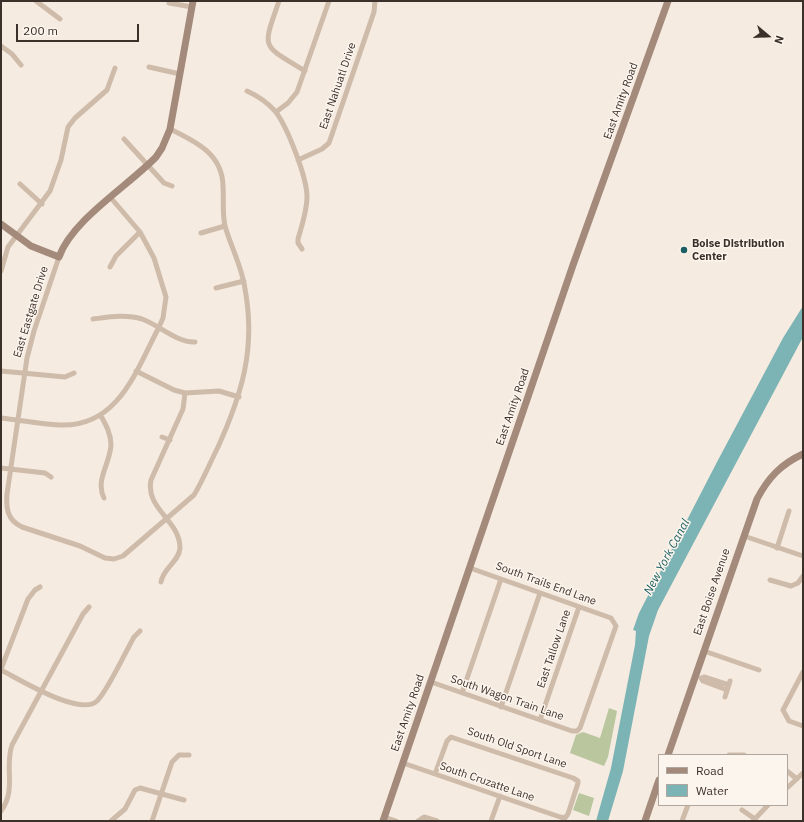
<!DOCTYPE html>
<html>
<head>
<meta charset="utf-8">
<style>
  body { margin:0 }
  #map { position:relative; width:804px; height:822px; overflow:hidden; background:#f5ebe0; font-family:"IBM Plex Sans",sans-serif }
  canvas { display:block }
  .frame { position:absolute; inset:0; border:2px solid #3c302a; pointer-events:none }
  .legend { position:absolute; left:658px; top:754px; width:130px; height:52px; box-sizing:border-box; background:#fcf5ed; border:1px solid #afa69f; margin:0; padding:5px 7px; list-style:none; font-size:12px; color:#3c302a }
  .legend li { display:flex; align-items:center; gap:8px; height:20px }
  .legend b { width:20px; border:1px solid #afa69f }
  .north { position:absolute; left:748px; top:16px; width:40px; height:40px; -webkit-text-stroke:3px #fcf5ed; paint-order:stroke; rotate:109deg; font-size:11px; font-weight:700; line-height:16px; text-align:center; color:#3c302a }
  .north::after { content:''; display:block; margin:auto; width:14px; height:18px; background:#3c302a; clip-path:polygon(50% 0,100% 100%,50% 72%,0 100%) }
  .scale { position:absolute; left:16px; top:24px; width:123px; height:18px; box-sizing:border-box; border:2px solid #3c302a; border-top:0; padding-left:5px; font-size:12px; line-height:14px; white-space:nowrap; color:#3c302a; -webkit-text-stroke:3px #fcf5ed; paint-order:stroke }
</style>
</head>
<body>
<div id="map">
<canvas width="804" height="822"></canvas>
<div class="frame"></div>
<ul class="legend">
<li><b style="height:5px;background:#a38a7b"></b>Road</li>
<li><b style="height:11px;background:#7cb3b5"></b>Water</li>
</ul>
<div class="north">N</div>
<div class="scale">200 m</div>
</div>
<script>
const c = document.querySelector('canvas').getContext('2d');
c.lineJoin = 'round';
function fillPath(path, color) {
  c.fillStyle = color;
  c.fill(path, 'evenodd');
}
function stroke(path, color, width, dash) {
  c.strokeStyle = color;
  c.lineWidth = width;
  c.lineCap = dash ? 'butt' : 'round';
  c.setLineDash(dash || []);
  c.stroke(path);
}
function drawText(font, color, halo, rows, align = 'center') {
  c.font = font + ' "IBM Plex Sans",sans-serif';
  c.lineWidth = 3;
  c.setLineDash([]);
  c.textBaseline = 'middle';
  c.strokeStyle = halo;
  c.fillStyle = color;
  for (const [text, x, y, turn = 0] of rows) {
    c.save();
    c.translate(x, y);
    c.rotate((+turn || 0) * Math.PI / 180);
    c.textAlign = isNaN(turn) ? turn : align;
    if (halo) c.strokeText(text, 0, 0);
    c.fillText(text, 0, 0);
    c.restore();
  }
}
fillPath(new Path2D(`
  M609 708 617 711 608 757 604 766 570 753 576 735 583 732 600 738Z
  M579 793 594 798 589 816 573 810Z`), '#b9c69e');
fillPath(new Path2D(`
  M803 306V337L658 610 649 636 623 771 608 821H596L611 768 635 645 636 631 633 630 639 613 717 462 783 338Z`), '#7cb3b5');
stroke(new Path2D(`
  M36 1 60 19
  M279 1C262 50 261 44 305 71
  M169 3 192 7
  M1 46 12 54 21 65
  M149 67 180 74
  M247 91C258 96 267 102 275 111 287 126 307 177 307 197 307 211 302 225 298 239V243L302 249
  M276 112 288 103 297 92 329 1
  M124 139 164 183 172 186
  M298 160 322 149 329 143 374 12 375 1
  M20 184 42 204
  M201 233 225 226
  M59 257 34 331 27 358 7 494C6 508 7 520 22 527L80 546 105 558 114 559 123 556 194 495C203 480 210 463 218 447 242 394 256 348 245 289 242 267 231 247 225 226 222 213 224 200 223 187 223 154 195 141 170 129
  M110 267 116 256 140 232
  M1 271 8 247 50 191 61 160 68 127 75 118 107 90 115 68
  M216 288 244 281
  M93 319C109 317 126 314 142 319 159 325 177 343 195 342
  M1 371 65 377 74 373
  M136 371 174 390 185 393 219 391 239 397
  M101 416C106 425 111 434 111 445 110 464 95 480 104 498
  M1 418C20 420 40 424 59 425 118 428 136 371 159 327L163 318 166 297 154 258 140 232 111 198
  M162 437 170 440
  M1 468 45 473 51 477
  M744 536 803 556
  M777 548 789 511
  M770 580 791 586 798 583 803 576
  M161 582C163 568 179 562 180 548 180 520 145 509 151 480L183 409 185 393
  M704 651 759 670
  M1 669 28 599 35 590 40 587
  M1 670C19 679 80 717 97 701 107 692 126 651 134 637L140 631
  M803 672 783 710 789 721 803 726
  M431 682 572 731H577L580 728 616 626 611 618 470 568
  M727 690 703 681 701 678 704 677 729 685
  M462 693 501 579
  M725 697 730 681
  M501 707 540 593
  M540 720 579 607
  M729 755H744
  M403 763 560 817 565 818 568 814 578 783V781L573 778 451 737 447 741 435 774
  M787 771 797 779
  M787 788 803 773
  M742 810 755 819
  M1 811C17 789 4 768 12 745L83 614 89 607
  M384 817 396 821
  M111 821 125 809 135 790 140 788 184 800
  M152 821 172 762 179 755H189
  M418 821 424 817 437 821
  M491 821 500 796
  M682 821 688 805
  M753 821 768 805`), '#cfbbaa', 5);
stroke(new Path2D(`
  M1 224 31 246 59 257C72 220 128 186 156 157L162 148 170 129 193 1
  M668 755 757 499C768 478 781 464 803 454
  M383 821 573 265 668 1
  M645 821 659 780`), '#a38a7b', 7);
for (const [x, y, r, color] of [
  [684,250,4,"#1b5d62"]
]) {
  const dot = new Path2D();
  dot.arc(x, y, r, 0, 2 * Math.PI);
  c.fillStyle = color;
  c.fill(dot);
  stroke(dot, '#fcf5ed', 1.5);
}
drawText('11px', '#3c302a', '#fcf5ed', [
  ["East Nahuatl Drive",338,86,-71],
  ["East Amity Road",621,101,-70],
  ["East Eastgate Drive",31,312,-73],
  ["East Amity Road",513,407,-71],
  ["South Trails End Lane",546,584,20],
  ["East Boise Avenue",712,592,-71],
  ["East Tallow Lane",554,649,-71],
  ["South Wagon Train Lane",507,698,19],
  ["East Amity Road",408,713,-71],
  ["South Old Sport Lane",517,748,19],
  ["South Cruzatte Lane",487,782,19]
]);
drawText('bold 11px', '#3c302a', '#fcf5ed', [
  ["Boise Distribution",692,244],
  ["Center",692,257]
], 'left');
drawText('italic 12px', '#1b5d62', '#fcf5ed', [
  ["New York Canal",667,557,-62]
]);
</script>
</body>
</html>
